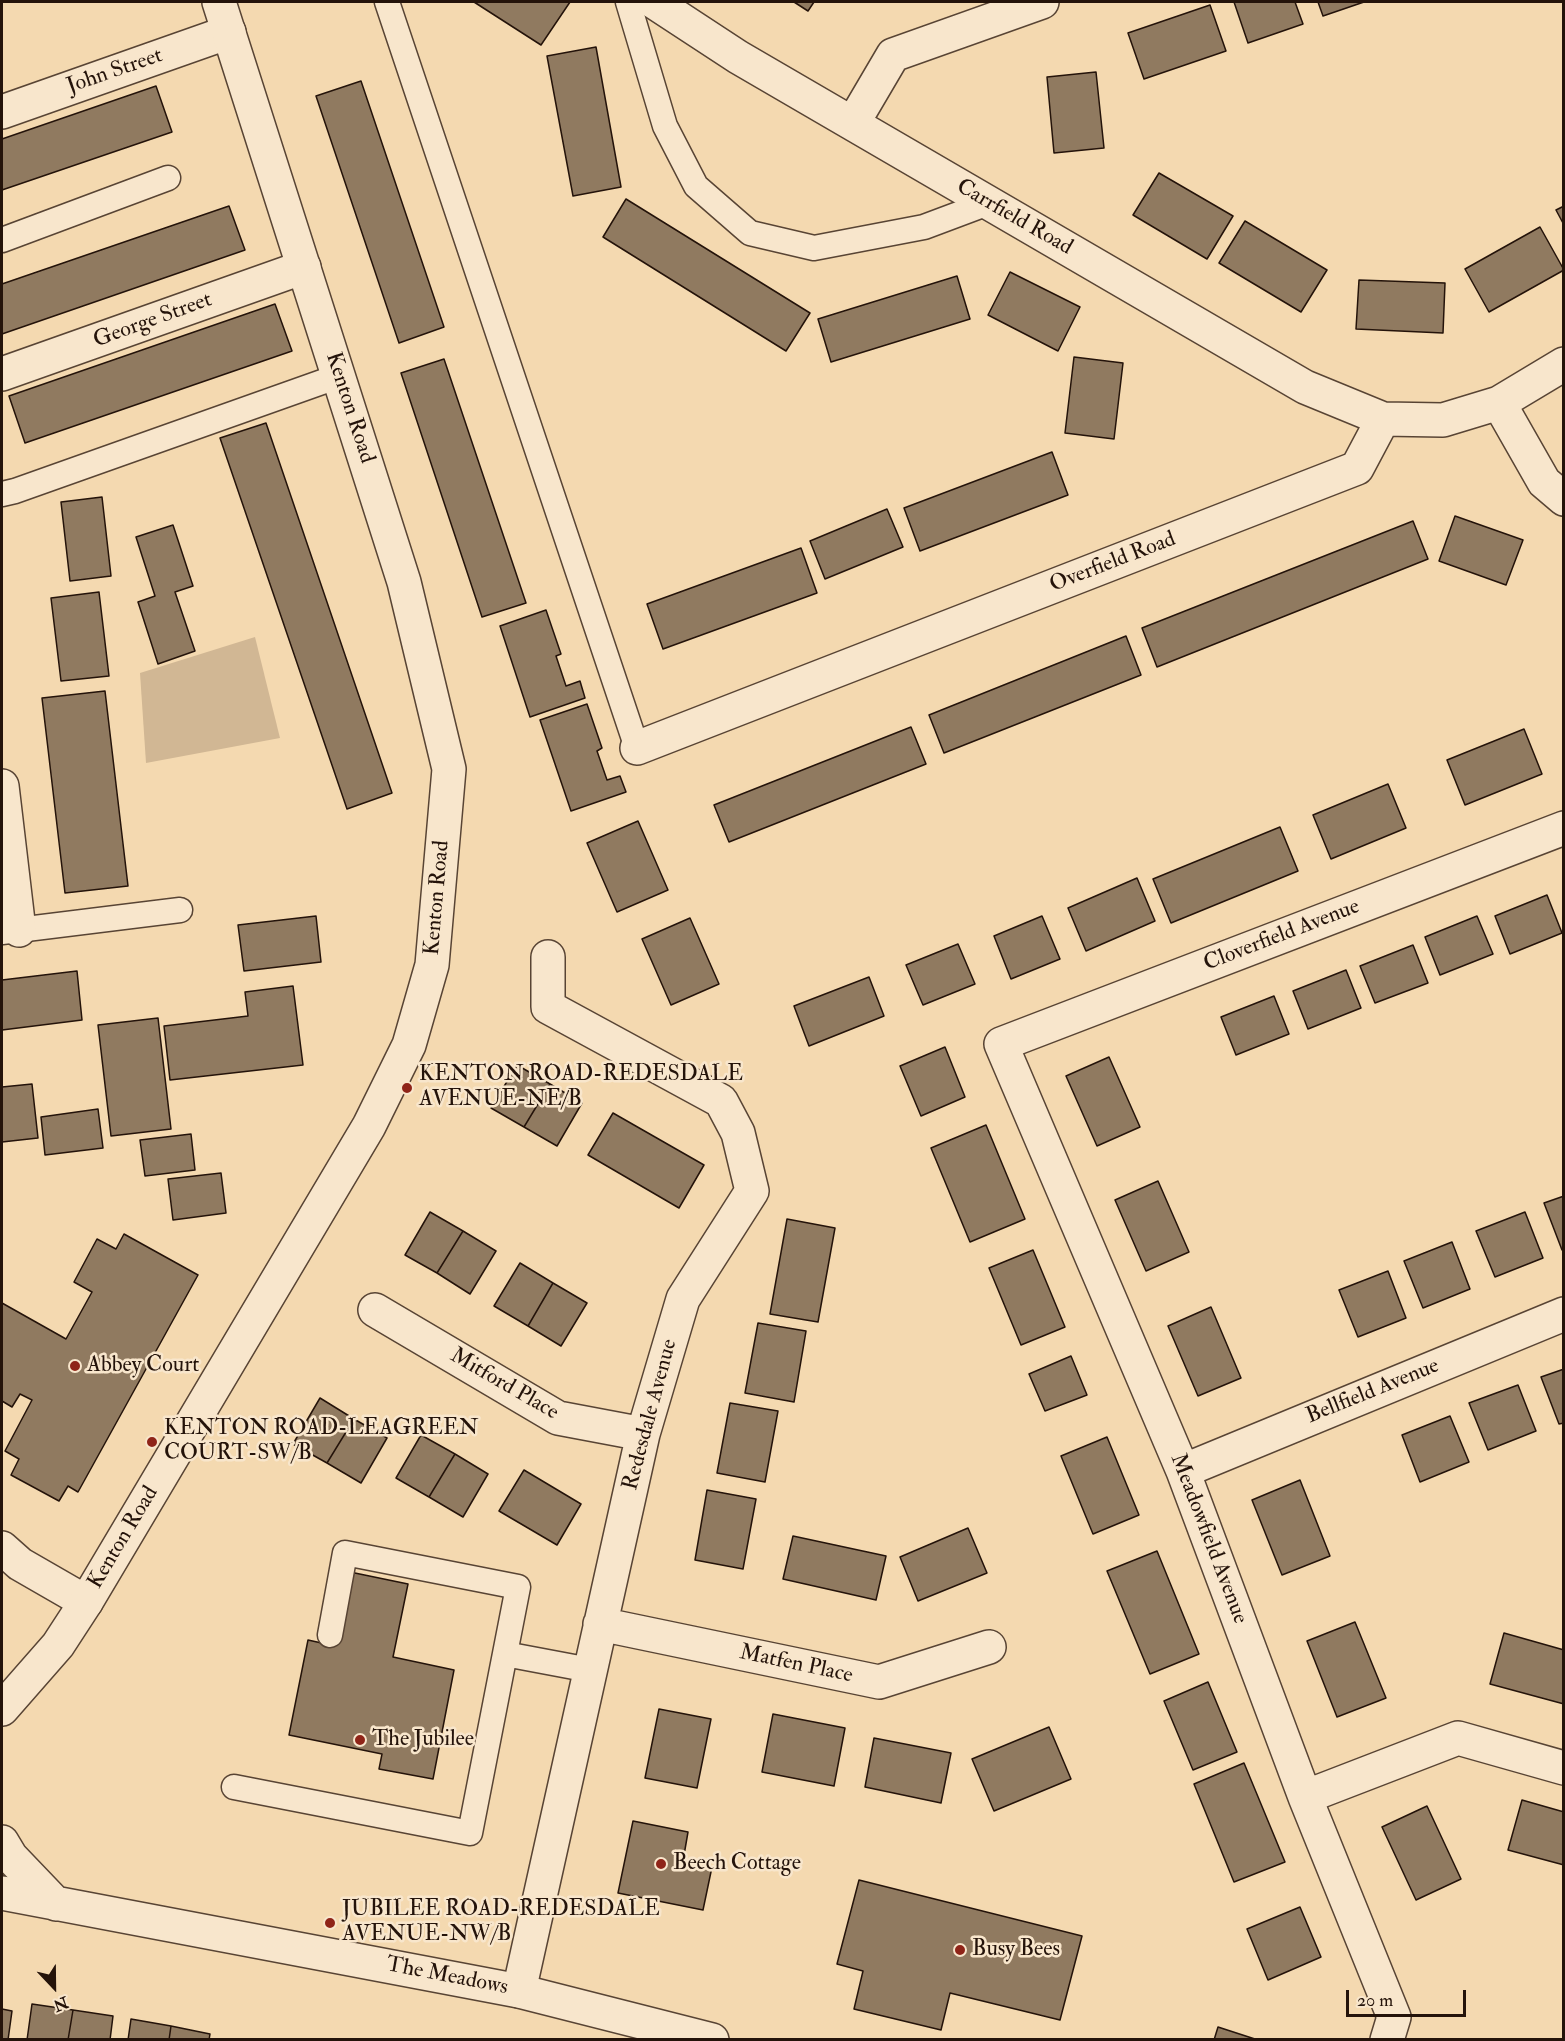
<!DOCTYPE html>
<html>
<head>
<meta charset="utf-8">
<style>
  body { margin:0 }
  #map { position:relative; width:1565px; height:2041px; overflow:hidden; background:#f4d9b0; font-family:"IM FELL Double Pica",serif }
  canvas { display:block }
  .frame { position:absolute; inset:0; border:3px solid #24130a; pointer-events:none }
  .north { position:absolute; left:24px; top:1957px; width:60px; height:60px; -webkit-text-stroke:4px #f8e6cc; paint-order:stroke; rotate:158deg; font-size:16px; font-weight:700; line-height:24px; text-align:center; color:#24130a }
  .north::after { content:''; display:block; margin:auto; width:21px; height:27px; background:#24130a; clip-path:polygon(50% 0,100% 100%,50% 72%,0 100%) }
  .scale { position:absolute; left:1346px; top:1990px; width:120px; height:27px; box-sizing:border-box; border:3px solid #24130a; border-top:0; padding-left:8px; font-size:18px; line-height:21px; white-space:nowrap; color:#24130a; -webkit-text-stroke:4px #f8e6cc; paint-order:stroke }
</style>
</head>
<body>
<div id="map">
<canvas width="1565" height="2041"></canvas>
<div class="frame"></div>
<div class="north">N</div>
<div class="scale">20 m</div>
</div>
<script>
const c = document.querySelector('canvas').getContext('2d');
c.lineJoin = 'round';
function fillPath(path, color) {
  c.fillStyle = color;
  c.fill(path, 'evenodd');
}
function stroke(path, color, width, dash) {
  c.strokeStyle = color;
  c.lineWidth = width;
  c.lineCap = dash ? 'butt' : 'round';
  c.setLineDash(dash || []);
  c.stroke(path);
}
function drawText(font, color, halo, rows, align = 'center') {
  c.font = font + ' "IM FELL Double Pica",serif';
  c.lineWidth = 5;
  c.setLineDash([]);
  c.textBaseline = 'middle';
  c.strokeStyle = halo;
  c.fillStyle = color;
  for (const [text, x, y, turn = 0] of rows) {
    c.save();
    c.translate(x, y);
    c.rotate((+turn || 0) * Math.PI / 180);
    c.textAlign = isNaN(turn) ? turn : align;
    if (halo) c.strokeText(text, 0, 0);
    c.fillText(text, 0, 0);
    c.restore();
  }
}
fillPath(new Path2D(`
  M255 637 280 738 146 763 140 673Z`), '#d1b794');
const building = new Path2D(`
  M474 2H570L541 45Z
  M794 2H814L808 11Z
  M1234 2H1295L1303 24 1248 43Z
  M1318 2H1364L1323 16Z
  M1210 5 1226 51 1144 79 1128 33Z
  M596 47 621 187 573 196 547 56Z
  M1096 72 1104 148 1054 153 1047 77Z
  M361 81 444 327 399 343 316 96Z
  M156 86 172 132 2 190V139Z
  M1159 173 1233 216 1207 259 1133 215Z
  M626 199 810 313 786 351 603 237Z
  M229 206 245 250 2 334V284Z
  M1564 206V225L1556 210Z
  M1245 221 1327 270 1301 312 1219 263Z
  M1540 227 1564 270 1489 312 1465 269Z
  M1010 272 1080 307 1058 351 988 315Z
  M957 276 970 319 831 362 818 319Z
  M1359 280 1445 283 1443 333 1356 329Z
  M275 304 292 351 25 443 9 396Z
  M1074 357 1123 363 1114 439 1065 433Z
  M444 359 526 603 482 617 401 373Z
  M266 423 392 793 347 809 220 438Z
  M1052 452 1068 495 920 551 904 508Z
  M102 497 111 576 70 581 61 502Z
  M887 509 903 547 825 579 810 541Z
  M1455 516 1523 540 1506 585 1439 561Z
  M1413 521 1428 559 1157 667 1142 628Z
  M173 525 193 586 175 592 195 651 158 664 138 602 155 596 136 537Z
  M801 548 817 593 663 649 647 604Z
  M99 592 109 676 61 681 51 598Z
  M546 610 561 654 556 656 566 686 580 681 585 698 530 717 500 626Z
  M1126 636 1141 675 944 753 929 715Z
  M105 691 128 886 65 893 42 698Z
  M587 704 602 748 597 751 607 780 620 776 626 792 571 811 540 720Z
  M911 727 926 764 729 842 714 805Z
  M1524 729 1542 774 1465 805 1447 760Z
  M1388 784 1406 828 1331 859 1313 815Z
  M638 821 668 890 617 912 587 843Z
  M1280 827 1298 871 1171 923 1153 879Z
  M1137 878 1155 921 1086 951 1068 908Z
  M1547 895 1562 933 1510 954 1495 916Z
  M316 916 321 962 244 971 238 925Z
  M1042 916 1060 959 1011 979 994 936Z
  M1477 916 1493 954 1440 975 1425 937Z
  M690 918 719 984 671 1005 642 939Z
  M958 944 975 984 923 1005 906 965Z
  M1413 945 1428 983 1375 1003 1360 966Z
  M1346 970 1361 1008 1308 1029 1293 991Z
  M77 971 82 1020 2 1030V980Z
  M869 977 884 1016 809 1046 794 1006Z
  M293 986 303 1065 170 1080 164 1026 248 1016 245 992Z
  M1274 996 1289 1034 1236 1055 1221 1017Z
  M158 1018 171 1129 111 1136 98 1025Z
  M945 1047 965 1097 921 1116 900 1066Z
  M1109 1057 1140 1127 1097 1146 1066 1076Z
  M517 1065 550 1084 524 1127 491 1108Z
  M32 1084 38 1138 2 1142V1087Z
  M550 1084 582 1103 557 1146 524 1127Z
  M98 1109 103 1148 45 1155 41 1117Z
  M613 1113 704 1165 679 1208 588 1155Z
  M986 1125 1025 1219 970 1242 931 1148Z
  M191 1134 195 1170 145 1176 140 1140Z
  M221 1173 226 1213 173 1220 168 1179Z
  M1158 1181 1189 1252 1146 1271 1115 1200Z
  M1564 1196V1250H1562L1544 1203Z
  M430 1212 463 1231 437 1273 405 1255Z
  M1525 1212 1543 1258 1495 1277 1476 1231Z
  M787 1219 835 1228 818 1322 770 1314Z
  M463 1231 496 1251 470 1294 437 1273Z
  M124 1234 198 1275 78 1492 68 1486 59 1501 11 1475 19 1459 5 1451 32 1400 20 1394 12 1407 2 1401V1303L66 1339 92 1292 74 1282 97 1239 116 1249Z
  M1452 1242 1470 1289 1423 1308 1404 1261Z
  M1033 1250 1065 1327 1021 1345 989 1268Z
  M520 1263 553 1283 528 1326 494 1306Z
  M1388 1271 1406 1318 1358 1337 1339 1290Z
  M553 1283 587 1303 561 1346 528 1326Z
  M1211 1307 1241 1378 1198 1396 1168 1326Z
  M758 1323 806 1331 794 1402 745 1393Z
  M1071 1356 1087 1395 1045 1411 1029 1374Z
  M1564 1369V1423L1559 1424 1541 1377Z
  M1518 1385 1536 1431 1488 1450 1469 1403Z
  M320 1398 354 1419 327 1463 293 1444Z
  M730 1403 778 1411 765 1482 717 1473Z
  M1450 1416 1469 1462 1420 1482 1402 1435Z
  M354 1419 387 1438 361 1483 327 1463Z
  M421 1435 455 1454 429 1497 396 1478Z
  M1107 1437 1139 1515 1093 1534 1061 1456Z
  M455 1454 488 1474 463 1517 429 1497Z
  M524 1470 581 1504 557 1545 499 1511Z
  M1300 1480 1330 1556 1282 1575 1252 1500Z
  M707 1490 756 1499 743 1569 695 1560Z
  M968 1528 987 1573 918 1601 900 1557Z
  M793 1536 886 1556 876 1600 783 1579Z
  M1157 1551 1199 1654 1150 1674 1107 1571Z
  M350 1572 408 1584 393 1657 454 1670 433 1779 379 1769 382 1754 289 1735 308 1640 335 1646Z
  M1355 1622 1386 1698 1337 1717 1307 1641Z
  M1504 1633 1564 1650V1704L1490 1684Z
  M1208 1682 1237 1752 1193 1770 1164 1701Z
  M659 1709 711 1719 697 1788 645 1778Z
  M773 1714 845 1728 834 1786 762 1772Z
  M1049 1727 1071 1779 994 1811 972 1759Z
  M874 1738 951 1753 941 1803 865 1787Z
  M1244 1763 1285 1862 1234 1882 1194 1784Z
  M1522 1800 1564 1812V1865L1508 1850Z
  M1427 1806 1461 1879 1416 1900 1382 1827Z
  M633 1821 688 1832 683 1861 712 1867 703 1910 618 1893Z
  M859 1880 1082 1936 1060 2020 950 1993 941 2030 854 2009 863 1971 837 1964Z
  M1300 1907 1321 1957 1268 1980 1247 1929Z
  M32 2004 73 2010 68 2040H27Z
  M2 2009 12 2011 8 2040H2Z
  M73 2010 113 2016 110 2040H68Z
  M131 2019 171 2026 169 2040H128Z
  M171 2026 210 2034 209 2040H169Z
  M1218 2027 1258 2040H1214Z`);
fillPath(building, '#907a60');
stroke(building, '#24130a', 1.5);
const service = new Path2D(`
  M387 2 637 748
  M628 2 665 126 696 186 750 233 814 248 924 227 988 203
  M2 240 168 178
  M2 494 15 491 339 376
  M2 932 180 910
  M505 1654 590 1670
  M234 1787 470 1833 518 1587 345 1553 330 1635`);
const pedestrian = new Path2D(`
  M2 374 304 267`);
const minor = new Path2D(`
  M654 2 738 57 1305 387 1383 419 1443 420 1499 403 1564 364
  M2 112 229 32
  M853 123 893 55 1042 2
  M1499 403 1544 482 1564 499
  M637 748 1357 468 1383 419
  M2 786 19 930
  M375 1310 558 1418 643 1434
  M1183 1471 1564 1314
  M2 1548 20 1564 86 1602
  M600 1624 879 1682 989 1647
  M1305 1797 1458 1738 1564 1768
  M519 1991 643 1434 683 1299 752 1191 738 1133 721 1101 548 1007V957
  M1387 2040 1394 2017 1305 1797 1183 1471 1001 1044 1564 828`);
const tertiary = new Path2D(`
  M2 1709 58 1645 86 1602 369 1126 409 1045 432 965 449 769 404 582 219 2
  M2 1842 11 1857 56 1904
  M2 1893 519 1991 712 2040`);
stroke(service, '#584434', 27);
stroke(pedestrian, '#584434', 36);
stroke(minor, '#584434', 36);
stroke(tertiary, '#584434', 36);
stroke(service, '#f8e6cc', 24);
stroke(pedestrian, '#f8e6cc', 33);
stroke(minor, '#f8e6cc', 33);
stroke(tertiary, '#f8e6cc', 33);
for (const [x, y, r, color] of [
  [407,1088,6,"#8f2418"],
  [75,1366,6,"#8f2418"],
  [152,1442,6,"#8f2418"],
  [360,1740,6,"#8f2418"],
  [661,1864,6,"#8f2418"],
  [330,1923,6,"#8f2418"],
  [960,1950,6,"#8f2418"]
]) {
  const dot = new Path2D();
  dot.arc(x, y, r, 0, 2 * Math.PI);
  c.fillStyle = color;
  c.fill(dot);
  stroke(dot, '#f8e6cc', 2);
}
drawText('22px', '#24130a', '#f8e6cc', [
  ["John Street",115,72,-19],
  ["Carrfield Road",1014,218,30],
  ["George Street",153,321,-20],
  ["Kenton Road",349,408,72],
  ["Overfield Road",1113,563,-21],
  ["Kenton Road",438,898,-85],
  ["Cloverfield Avenue",1282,936,-21],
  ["Mitford Place",504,1385,30],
  ["Bellfield Avenue",1373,1392,-22],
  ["Redesdale Avenue",651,1415,-75],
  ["Kenton Road",124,1538,-59],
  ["Meadowfield Avenue",1208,1539,69],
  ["Matfen Place",796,1665,12],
  ["The Meadows",447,1977,11]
]);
drawText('22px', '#24130a', '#f8e6cc', [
  ["KENTON ROAD-REDESDALE",419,1075],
  ["AVENUE-NE/B",419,1100],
  ["Abbey Court",87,1366],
  ["KENTON ROAD-LEAGREEN",164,1429],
  ["COURT-SW/B",164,1454],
  ["The Jubilee",372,1740],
  ["Beech Cottage",673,1864],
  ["JUBILEE ROAD-REDESDALE",342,1910],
  ["AVENUE-NW/B",342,1935],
  ["Busy Bees",972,1950]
], 'left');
</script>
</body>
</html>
